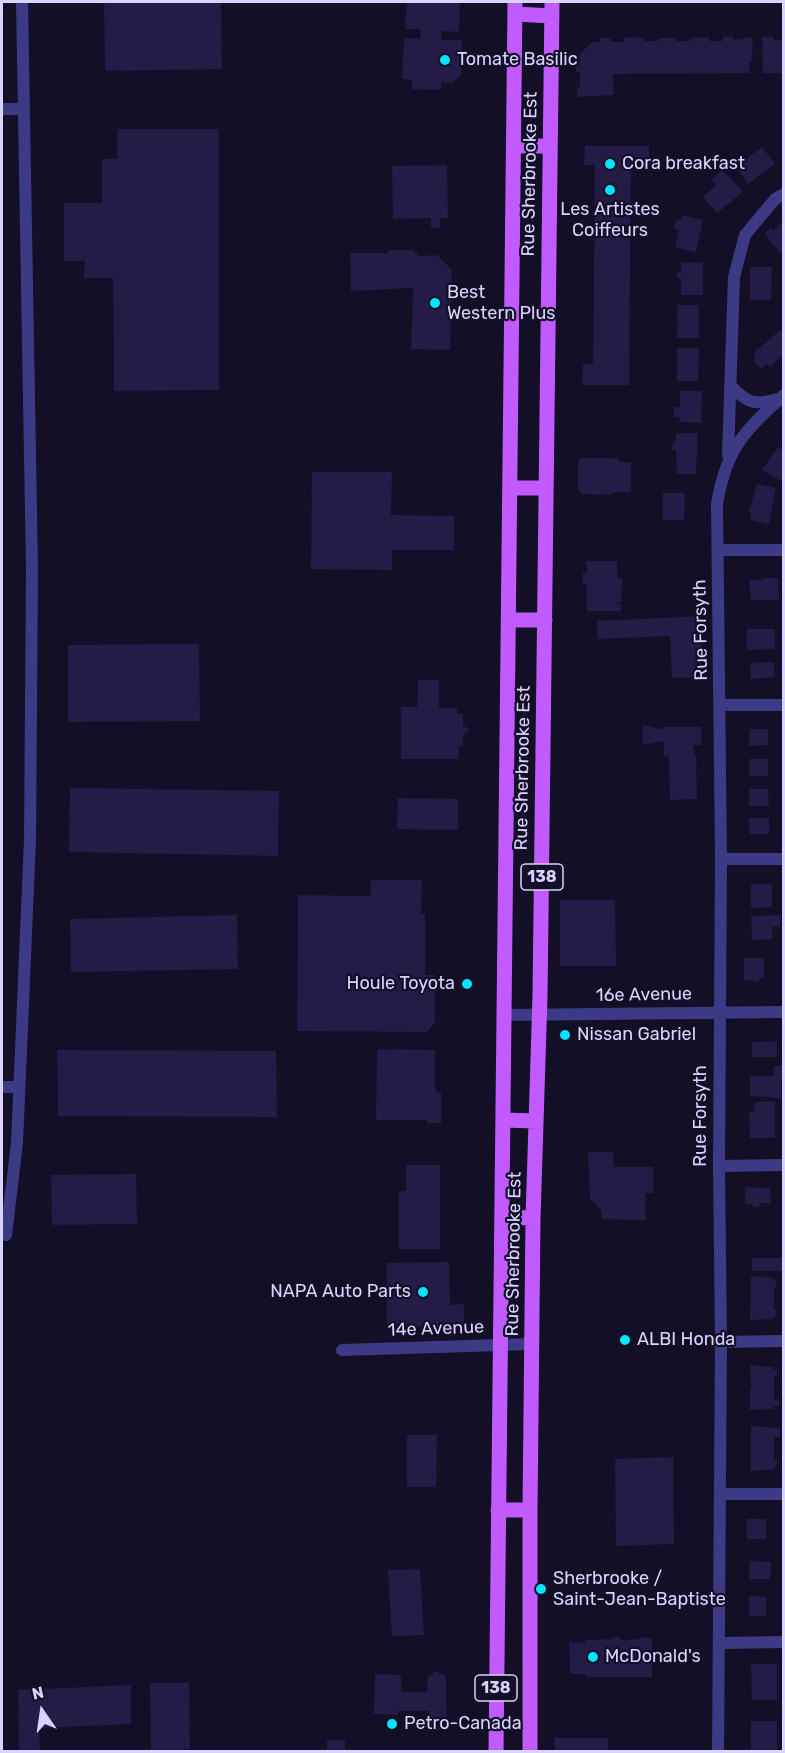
<!DOCTYPE html>
<html>
<head>
<meta charset="utf-8">
<style>
  body { margin:0 }
  #map { position:relative; width:785px; height:1753px; overflow:hidden; background:#130f26; font-family:Rubik,sans-serif }
  canvas { display:block }
  .frame { position:absolute; inset:0; border:3px solid #d9d4ff; pointer-events:none }
  .north { position:absolute; left:12px; top:1681px; width:60px; height:60px; -webkit-text-stroke:4px #130f26; paint-order:stroke; rotate:347deg; font-size:16px; font-weight:700; line-height:24px; text-align:center; color:#d9d4ff }
  .north::after { content:''; display:block; margin:auto; width:21px; height:27px; background:#d9d4ff; clip-path:polygon(50% 0,100% 100%,50% 72%,0 100%) }
</style>
</head>
<body>
<div id="map">
<canvas width="785" height="1753"></canvas>
<div class="frame"></div>
<div class="north">N</div>
</div>
<script>
const c = document.querySelector('canvas').getContext('2d');
c.lineJoin = 'round';
function fillPath(path, color) {
  c.fillStyle = color;
  c.fill(path, 'evenodd');
}
function stroke(path, color, width, dash) {
  c.strokeStyle = color;
  c.lineWidth = width;
  c.lineCap = dash ? 'butt' : 'round';
  c.setLineDash(dash || []);
  c.stroke(path);
}
function drawText(font, color, halo, rows, align = 'center') {
  c.font = font + ' Rubik,sans-serif';
  c.lineWidth = 4.5;
  c.setLineDash([]);
  c.textBaseline = 'middle';
  c.strokeStyle = halo;
  c.fillStyle = color;
  for (const [text, x, y, turn = 0] of rows) {
    c.save();
    c.translate(x, y);
    c.rotate((+turn || 0) * Math.PI / 180);
    c.textAlign = isNaN(turn) ? turn : align;
    if (halo) c.strokeText(text, 0, 0);
    c.fillText(text, 0, 0);
    c.restore();
  }
}
fillPath(new Path2D(`
  M104 2H221L222 69 105 71Z
  M407 2H460L459 32 441 31V40H462L461 75 452 83 441 82V90L412 89V80L402 79 404 38 420 39 421 29H405Z
  M633 37 643 38 644 41H658V38H676V41H690V38L709 37V41H723V37H733L734 40 753 37 752 61 749 62V73L613 74V95L577 97V87H580V72H576V62H580V54L592 42H600V38H610V42H624L623 38Z
  M762 37H773L774 40H783V73H763Z
  M117 129H219V390L114 391 113 278H84L85 261H64V203H102V159H117Z
  M585 146H649V163L631 162 629 385H582L583 364H593L595 165H584Z
  M762 147 775 164 748 184 736 167Z
  M447 165 448 218H440V228H431V218L393 219 392 166Z
  M722 170 743 192 717 213 703 197 716 185 711 180Z
  M682 215 703 220 696 252 675 247 679 230 674 229 676 219 681 220Z
  M783 221V250L780 253 765 234 771 228 773 231Z
  M390 250H413L419 256 437 255 452 270 450 350 411 349 413 288 351 291 350 253H387Z
  M681 262 703 263V295H681V278H677L678 272H681Z
  M750 267H772L771 300H750Z
  M678 305H699V338H677Z
  M780 330 783 334V355L770 367 767 364 762 369 755 362V352Z
  M677 348H699L698 381H677Z
  M680 391H702L701 423 679 422 680 417H674V407H680Z
  M676 433H698L696 474H677L676 450H672L673 441H676Z
  M778 447 783 450V477L781 481 762 470Z
  M582 458H609L618 459 619 462H631V492H615L609 495 582 494 578 490V461Z
  M312 472H392L391 515 454 516V550H392V570L311 569Z
  M757 484 776 488 769 524 750 520 751 513 749 512Z
  M663 493H685L684 520H663Z
  M587 561H617V578H622L621 602H617V604H621V611H587V584H583V573H587Z
  M762 578H778L779 600H751L749 580H762Z
  M700 616 702 677 672 678 670 636 598 639 597 621Z
  M747 629H775V649L747 650Z
  M199 644 200 721 68 722V645Z
  M774 662 775 677 751 679 750 663Z
  M418 680H439V708H457V714H463V725L470 730 463 735V746H459V759H401V707H417Z
  M643 725 660 729H664V727H701V745H693L694 755H696L697 799 670 800 669 756 664 757V741L643 745Z
  M749 729H768V745L749 746Z
  M749 759H768V776H749Z
  M70 788 279 791 278 856 69 852Z
  M749 789H768L769 806H749Z
  M398 798 458 799V830L397 829Z
  M749 818H769V834H750Z
  M371 880H422L421 914H425V975H435V1022L427 1032 297 1031 298 895 370 896Z
  M751 884H772V907L751 908Z
  M560 900H615L616 966H560Z
  M237 915 238 969 71 972 70 919Z
  M781 915 780 927H772L773 939 752 940 751 916Z
  M744 958H764V978H759V982L744 980Z
  M777 1041V1057H752V1042Z
  M377 1049 435 1050V1087L438 1093H441V1123H427V1120H376Z
  M57 1050 276 1051 277 1117 58 1116Z
  M774 1066H783V1077H781V1098L750 1096V1076H774Z
  M775 1101V1138H750L749 1112H754L755 1102Z
  M588 1152H613V1167H653V1193H645L646 1220 602 1219 601 1210 590 1199Z
  M406 1165H440V1249H399V1191H406Z
  M136 1174 137 1224 52 1225 51 1175Z
  M745 1187 770 1188 771 1203H760L759 1207H753V1204H745Z
  M752 1258H783V1271H752Z
  M449 1262 450 1305 464 1304V1326L394 1327V1323H387V1263Z
  M751 1276 774 1278V1280H776V1287H774V1310H776V1316H774V1319L750 1320Z
  M750 1365 774 1367V1370H777V1376L774 1377V1399H779V1406H774V1409L750 1410V1388H755L751 1387Z
  M751 1426 780 1428V1437H774V1460H777V1466H775V1469L751 1471Z
  M407 1435H437L436 1487H407Z
  M673 1457 674 1544 616 1546 615 1459Z
  M747 1519H766V1539H747Z
  M750 1561 771 1562 770 1579H749Z
  M420 1569 424 1635 392 1636 388 1570Z
  M749 1596 766 1597V1616H749Z
  M614 1637H620V1640L640 1639V1637L652 1639V1677H586L585 1674H570L569 1642 585 1643V1640L614 1639Z
  M751 1664H777V1700H752Z
  M436 1671 446 1676 447 1721 444 1727 439 1730 431 1728 429 1724V1711H398V1715L374 1714 375 1674 401 1675V1692H427L428 1677Z
  M150 1683H189L190 1749 151 1751Z
  M131 1685V1724L39 1728 40 1752H19L18 1690Z
  M751 1721H777V1752H751Z
  M554 1738H608V1752H555Z
  M327 1740H345V1752H327Z`), '#241b47');
stroke(new Path2D(`
  M2 109H22
  M730 385C747 403 754 406 778 399
  M728 455 734 277 745 235 775 199 784 194
  M718 550H784
  M720 705H784
  M721 859H784
  M504 1015 784 1012
  M2 1087H19
  M719 1166 784 1165
  M6 1235 17 1143 30 840 32 568 22 2
  M721 1342 784 1341
  M342 1350 532 1344
  M721 1494H784
  M720 1643 784 1642
  M718 1752 721 1342 719 1166 721 859 717 504C726 449 744 431 784 395`), '#3d3a85', 12);
stroke(new Path2D(`
  M515 14 552 16
  M514 146H550
  M510 488H546
  M509 620H545
  M503 1120 536 1121
  M502 1217 533 1218
  M498 1510H530
  M496 1752 515 2
  M530 1752V1510L533 1218 540 996 552 2`), '#c25bff', 15);
for (const [x, y, r, color] of [
  [445,60,6,"#00e5ff"],
  [610,164,6,"#00e5ff"],
  [610,190,6,"#00e5ff"],
  [435,303,6,"#00e5ff"],
  [467,984,6,"#00e5ff"],
  [565,1035,6,"#00e5ff"],
  [423,1292,6,"#00e5ff"],
  [625,1340,6,"#00e5ff"],
  [541,1589,6,"#00e5ff"],
  [593,1657,6,"#00e5ff"],
  [392,1724,6,"#00e5ff"]
]) {
  const dot = new Path2D();
  dot.arc(x, y, r, 0, 2 * Math.PI);
  c.fillStyle = color;
  c.fill(dot);
  stroke(dot, '#130f26', 2);
}
for (const [x, y, w] of [
  [542,877,42],
  [496,1688,42]
]) {
  const box = new Path2D();
  box.roundRect(x - w / 2, y - 13, w, 26, 4.5);
  c.fillStyle = '#130f26';
  c.fill(box);
  stroke(box, '#d9d4ff', 1.5);
}
drawText('bold 16px', '#d9d4ff', null, [
  ["138",542,877],
  ["138",496,1688]
]);
drawText('18px', '#d9d4ff', '#130f26', [
  ["Tomate Basilic",457,60],
  ["Cora breakfast",622,164],
  ["Les Artistes",610,210,"center"],
  ["Coiffeurs",610,231,"center"],
  ["Best",447,293],
  ["Western Plus",447,314],
  ["Houle Toyota",455,984,"right"],
  ["Nissan Gabriel",577,1035],
  ["NAPA Auto Parts",411,1292,"right"],
  ["ALBI Honda",637,1340],
  ["Sherbrooke /",553,1579],
  ["Saint-Jean-Baptiste",553,1600],
  ["McDonald's",605,1657],
  ["Petro-Canada",404,1724]
], 'left');
drawText('18px', '#d9d4ff', '#130f26', [
  ["Rue Sherbrooke Est",530,174,-89],
  ["Rue Forsyth",701,630,-91],
  ["Rue Sherbrooke Est",523,768,-89],
  ["16e Avenue",644,995,-1],
  ["Rue Forsyth",701,1116,-90],
  ["Rue Sherbrooke Est",514,1254,-89],
  ["14e Avenue",436,1329,-2]
]);
</script>
</body>
</html>
